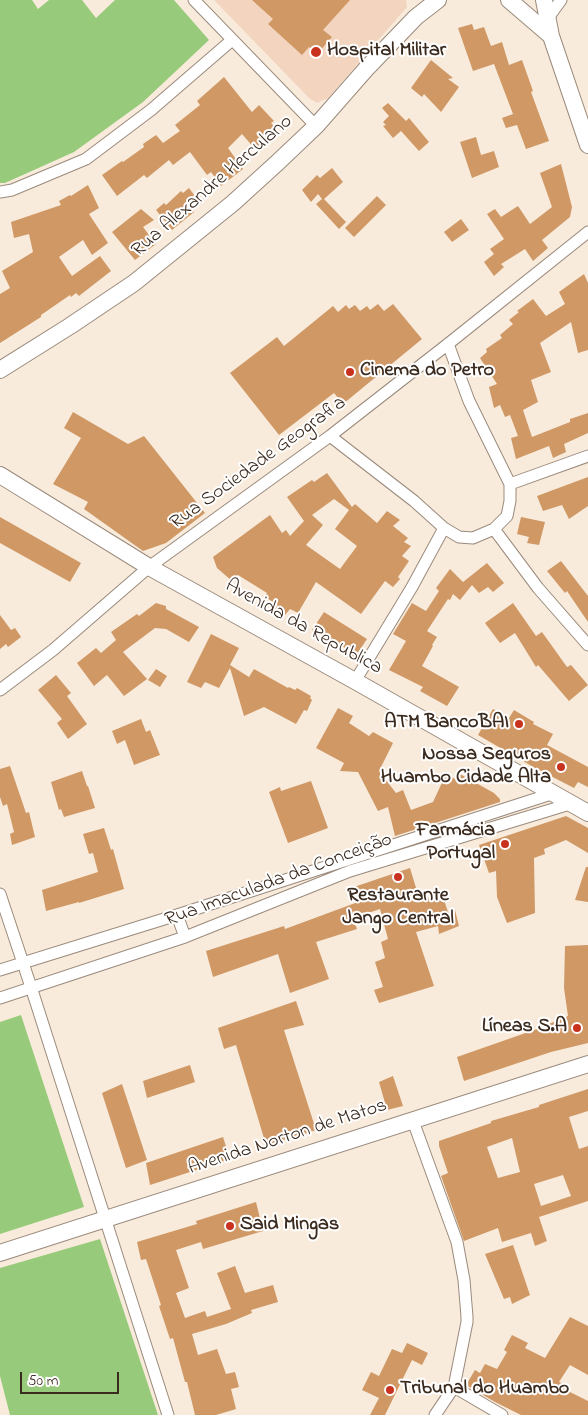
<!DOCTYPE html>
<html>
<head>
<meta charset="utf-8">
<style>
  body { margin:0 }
  #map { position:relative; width:588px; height:1415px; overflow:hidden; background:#f9ebdb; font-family:"Indie Flower",sans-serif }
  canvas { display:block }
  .scale { position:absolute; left:20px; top:1372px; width:99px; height:22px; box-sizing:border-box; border:2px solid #3b2a1e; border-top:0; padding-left:6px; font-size:15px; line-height:18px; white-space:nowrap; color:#3b2a1e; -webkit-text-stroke:4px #fff; paint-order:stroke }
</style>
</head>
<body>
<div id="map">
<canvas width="588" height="1415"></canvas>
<div class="scale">50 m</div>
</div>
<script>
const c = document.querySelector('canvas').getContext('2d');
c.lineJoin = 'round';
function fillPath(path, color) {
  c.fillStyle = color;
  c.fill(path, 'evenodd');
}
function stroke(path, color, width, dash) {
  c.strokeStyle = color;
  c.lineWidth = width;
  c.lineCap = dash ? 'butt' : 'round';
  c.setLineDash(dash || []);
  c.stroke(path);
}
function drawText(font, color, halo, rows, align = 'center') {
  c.font = font + ' "Indie Flower",sans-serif';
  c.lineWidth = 4;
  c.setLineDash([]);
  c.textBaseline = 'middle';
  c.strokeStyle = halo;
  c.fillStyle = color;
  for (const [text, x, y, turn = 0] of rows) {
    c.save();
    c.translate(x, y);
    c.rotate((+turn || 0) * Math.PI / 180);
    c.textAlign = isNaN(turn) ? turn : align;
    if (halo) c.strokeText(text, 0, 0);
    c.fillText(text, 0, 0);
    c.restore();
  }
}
fillPath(new Path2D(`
  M214 0H406L407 7 328 98 317 103 309 98Z`), '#f3d4bf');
fillPath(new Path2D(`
  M0 0H32L38 9 49 0H82L96 18 115 0H174L209 40 143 102 74 152 5 183H0Z
  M21 1015 84 1207 0 1234V1022Z
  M100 1239 158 1415H10L0 1376V1268Z`), '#97cb7b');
fillPath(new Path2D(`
  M252 0H350L323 30 332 37 317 54 309 47 302 55 268 24 273 19Z
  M472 24 474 30 484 27 491 46 502 42 509 65 522 60 533 91 531 92 549 141 526 149 517 125 506 128 502 118 513 114 494 64 473 71 458 28Z
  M431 60 453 78 448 79 459 87 441 112 424 94 422 97 411 88Z
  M224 77 252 112 259 105 274 121 271 123 277 129 255 149 242 134 228 148 243 169 221 186 211 172 207 175 190 152 173 165 169 160 147 178 144 175 117 196 102 175 122 161 123 162 144 147 143 144 156 135 163 143 180 131 175 125 200 105 197 101Z
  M388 103 406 121 409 118 429 142 419 151 401 131 393 138 383 126 386 125 383 122 389 116 382 108Z
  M476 137 481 155 494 151 499 167 472 178 460 142Z
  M561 164 572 207 570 217 542 240 548 248 533 261 525 249 501 264 504 267 494 276 484 262 494 254 490 249 504 239 487 214 495 209 501 217 518 206 530 224 552 207 540 173Z
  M332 168 343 182 324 199 346 222 339 229 316 204 322 199 318 194 311 202 302 190 317 175 320 178Z
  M88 185 99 208 89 214 108 243 92 255 83 240 59 257 72 276 100 256 111 271 79 296 76 293 71 297 70 295 41 315V317L0 343V294L10 288 2 271 33 252 29 234 14 238 11 222 61 205 59 201 70 195 71 196Z
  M189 188 200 203 192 209 194 212 172 230 156 210 164 203 166 205 181 191 183 193Z
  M377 196 386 205 354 237 345 228Z
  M141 209 154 220 143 227 156 244 135 260 112 232Z
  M461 219 469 230 452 242 444 232Z
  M584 274 588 283V350L578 353 571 322 540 343 551 372 531 380 538 402 523 410 532 437 570 422V419L588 413V433L564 444 566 452 553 458 549 446 516 459 511 438 518 436 510 415 505 417 500 405 494 408 489 387 497 384 480 358 487 352 486 349 502 338 500 335 513 324 509 320 519 312 517 311 533 299 546 316 565 304 559 292Z
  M378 304 384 311 393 304 422 339 343 404 334 393 279 435 230 373 277 337 284 346 333 306 338 312 346 305 349 309 355 305 360 311 367 306 370 310Z
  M73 412 128 444 144 436 205 513 166 543 143 551 84 509 88 502 53 484 81 438 64 428Z
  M327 473 352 507 355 504 377 523 387 511 400 520 393 526 408 538 404 542 411 546 402 556 409 561 398 577 400 579 393 587 385 581 361 614 316 582 298 613 290 609 285 615 274 609 278 605 265 597 267 593 238 575 232 581 217 568 213 557 270 515 282 533 286 530 290 536 304 521 287 497 312 480 314 482ZM334 499 349 510 335 529 357 546 340 569 306 545 323 525 312 515Z
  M588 477V506L569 519 562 505 543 511 537 496Z
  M0 517 81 563 70 582 0 543Z
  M521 517 545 522 539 545 527 543 529 537 517 534Z
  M561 561 588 596V622L567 591 565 593 547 571Z
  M487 563 504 583 493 592 488 587 479 593 472 585 460 600 453 594 450 600 448 599 427 631 437 637 432 645 433 646 422 666 459 687 447 706 420 691 423 687 389 670 406 641 393 634 412 603 426 611 439 591 436 588 450 569 463 582Z
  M156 603 166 606V609L199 627 189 642 166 629 155 628 123 652 147 679 124 696 107 675 94 686 77 663 96 648 101 653 116 640 111 632 137 614 139 616Z
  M513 603 536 636 542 632 567 667 571 665 588 685 569 701 538 665 536 667 515 633 500 643 485 623Z
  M324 612 367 639 353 660 342 653 345 648 312 630Z
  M0 615 11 630 15 628 21 637 8 647 6 644 0 649Z
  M211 634 239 648 230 665 249 677 254 669 288 688 289 687 295 690 297 688 311 696 310 698 312 700 307 711 304 710 296 724 264 707 244 716 230 668 219 688 205 682 201 688 187 682Z
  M156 669 167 676 160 687 148 680Z
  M56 675 71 693 67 696 87 724 68 739 57 723 62 719 38 690Z
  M338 708 353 716 349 723 369 736 373 732 393 743 379 771 396 793 403 790 411 810 433 802 446 774 457 780 460 774 494 793 500 799V802L395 836 388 807 378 811 358 772 340 771 344 763 316 748Z
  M493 709 509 718 514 710 534 722 533 724 553 734 547 745 588 767V787L578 782 574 788 535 768 478 735Z
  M141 719 146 732 150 730 160 755 134 765 125 740 117 744 112 731Z
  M10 766 26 813 29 812 35 837 12 845 10 834 14 832 7 804 3 806 0 797V769Z
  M82 771 87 786H88L95 808 64 817 61 809 59 810 51 782Z
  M311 781 328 828 288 843 269 792 280 787 281 791Z
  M566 816 588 828V853L566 840 544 849 545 854 534 858 535 913 507 923 497 897 496 871 489 873 479 845Z
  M104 828 111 850 113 849 124 889 79 903V902L46 911 42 890 98 872 93 853 89 854 83 834Z
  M586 867H588V902L575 900Z
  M410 868 420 901 442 894 448 912 455 910 459 926 439 934 438 926 416 932 434 986 379 1003 374 990 383 987 375 962 385 958 381 942 388 939 380 909 353 918 357 929 316 942 329 979 290 993 278 954 213 977 206 951 284 926 285 929 358 902 354 887Z
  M588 945V1043L551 1052 464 1081 457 1057 537 1029 568 1016 564 988 565 946Z
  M296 1001 304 1025 284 1030 316 1130 290 1139V1138L266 1145 236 1045 224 1049 218 1028Z
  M190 1065 195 1082 147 1098 143 1081Z
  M393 1076 403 1106 387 1110 379 1082Z
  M122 1084 147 1160 126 1168 102 1093Z
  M588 1089V1111L569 1117 579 1149 588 1146V1201L539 1217 547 1241 535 1246 531 1233 502 1242 498 1228 464 1241 441 1176 448 1173 439 1146V1141L491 1123V1121L539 1107V1105ZM512 1138 520 1172 498 1178 487 1147ZM563 1175 571 1196 541 1206 534 1184Z
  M223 1137 230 1159 150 1185 146 1163Z
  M256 1202 263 1231 203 1249 201 1242 176 1250 189 1288 176 1293 185 1318 205 1311 207 1317 231 1309 217 1273 235 1266 245 1293 273 1285 278 1302 251 1310 252 1313 226 1324 192 1334 198 1355 217 1349 226 1374 235 1372 239 1387 231 1389 236 1409 216 1415H195L187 1382H185L173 1338 170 1339 159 1306 161 1305 146 1259 141 1260 137 1242 197 1224 196 1221Z
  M513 1245 530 1295 512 1304 510 1297 504 1299 485 1254Z
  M570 1317 588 1326V1375L570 1365 559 1382 566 1385 564 1389 588 1401V1415H521L495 1402 466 1385 475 1370 480 1373 485 1364 497 1369 507 1352 504 1350 512 1335 528 1343 525 1348 545 1358Z
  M407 1343 428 1353 422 1365 412 1360 385 1415H370L379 1398 362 1390 371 1372 379 1376 392 1349 402 1353Z`), '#cf9865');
const street = new Path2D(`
  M194 0 316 126
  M548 18 561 0
  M0 192 12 190 86 159 151 110 232 40
  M330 436 414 501 444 528 459 537 473 538 494 529 507 516 510 501V484L469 401 448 344
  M510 484 588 456
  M494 529 538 588 588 645
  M355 681 412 587 444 528
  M0 690 53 650 149 567 330 436 448 344 588 232
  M0 894 31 987 168 1415
  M177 915 185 937
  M0 970 177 915 554 793
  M0 998 185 937 350 871 573 803
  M413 1121 457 1242 464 1280 467 1317V1322L454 1387 435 1415
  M454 1387 502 1415`);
const secondary = new Path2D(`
  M509 0 551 36
  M544 0 551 36 588 145
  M0 370 70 326 134 283 233 203 277 163 316 126 366 69 416 17 438 0
  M0 475 149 567 355 681 588 813
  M0 1253 588 1064`);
stroke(street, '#9a8a7c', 13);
stroke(secondary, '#9a8a7c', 18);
stroke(street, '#fff', 11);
stroke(secondary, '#fff', 16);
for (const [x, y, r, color] of [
  [316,52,6,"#c8321e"],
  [350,372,5,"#c8321e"],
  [519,724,5,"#c8321e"],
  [561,767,5,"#c8321e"],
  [505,844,5,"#c8321e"],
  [398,877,5,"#c8321e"],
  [577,1028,5,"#c8321e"],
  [230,1226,5,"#c8321e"],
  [390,1390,5,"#c8321e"]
]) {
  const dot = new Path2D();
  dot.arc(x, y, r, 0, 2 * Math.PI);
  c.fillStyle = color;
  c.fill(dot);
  stroke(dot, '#fff', 2);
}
drawText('bold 20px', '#3b2a1e', '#fff', [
  ["Hospital Militar",327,52],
  ["Cinema do Petro",360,372],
  ["ATM BancoBAI",509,724,"right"],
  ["Nossa Seguros",551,756,"right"],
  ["Huambo Cidade Alta",551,779,"right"],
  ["Farmácia",495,832,"right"],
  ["Portugal",495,855,"right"],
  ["Restaurante",398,897,"center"],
  ["Jango Central",398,920,"center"],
  ["Líneas S.A",567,1028,"right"],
  ["Said Mingas",240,1226],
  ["Tribunal do Huambo",400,1390]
], 'left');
drawText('20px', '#3b2a1e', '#fff', [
  ["Rua Alexandre Herculano",213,187,-41],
  ["Rua Sociedade Geografia",259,464,-36],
  ["Avenida da Republica",303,628,29],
  ["Rua Imaculada da Conceição",279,881,-20],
  ["Avenida Norton de Matos",288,1138,-18]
]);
</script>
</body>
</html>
